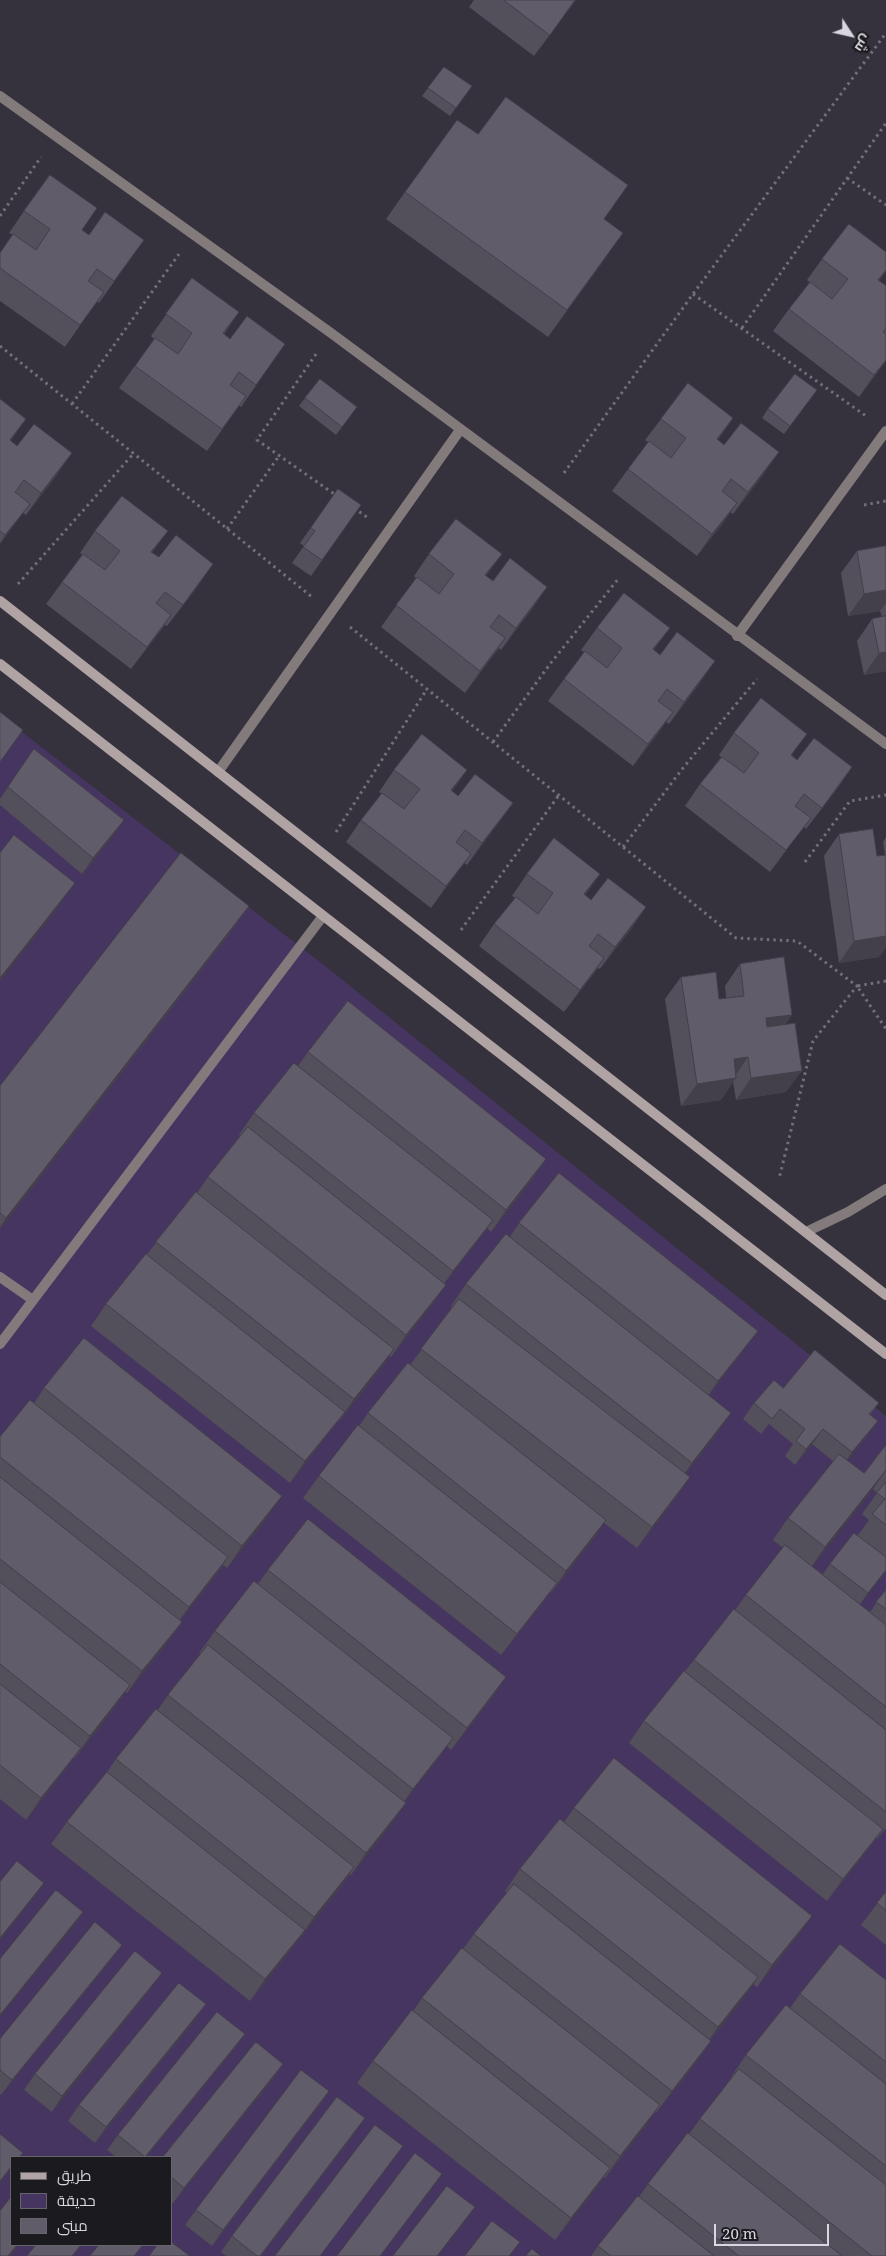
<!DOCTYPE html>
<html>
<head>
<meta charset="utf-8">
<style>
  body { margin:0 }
  #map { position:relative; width:886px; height:2256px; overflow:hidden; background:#35313d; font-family:"Noto Serif",Cairo,serif }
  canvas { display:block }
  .legend { position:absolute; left:10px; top:2156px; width:162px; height:90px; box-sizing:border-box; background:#1b1a1f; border:1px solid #67656b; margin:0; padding:6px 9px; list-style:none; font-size:15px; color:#d8d6de }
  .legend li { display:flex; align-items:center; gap:10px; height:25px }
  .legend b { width:25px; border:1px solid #67656b }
  .north { position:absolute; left:826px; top:10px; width:50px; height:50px; -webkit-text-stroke:4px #1b1a1f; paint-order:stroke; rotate:125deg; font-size:14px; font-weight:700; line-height:20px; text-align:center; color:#d8d6de }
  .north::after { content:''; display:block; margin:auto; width:18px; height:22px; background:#d8d6de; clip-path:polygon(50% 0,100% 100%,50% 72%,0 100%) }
  .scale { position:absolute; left:714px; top:2224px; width:115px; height:22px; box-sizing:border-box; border:2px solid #d8d6de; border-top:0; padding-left:6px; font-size:15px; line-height:18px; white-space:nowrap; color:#d8d6de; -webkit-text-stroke:4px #1b1a1f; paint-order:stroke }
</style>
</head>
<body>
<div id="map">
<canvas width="886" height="2256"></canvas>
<ul class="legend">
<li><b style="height:6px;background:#b0a3a3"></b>طريق</li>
<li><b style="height:14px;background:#463560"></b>حديقة</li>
<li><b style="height:14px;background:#615c6a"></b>مبنى</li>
</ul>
<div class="north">ش</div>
<div class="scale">20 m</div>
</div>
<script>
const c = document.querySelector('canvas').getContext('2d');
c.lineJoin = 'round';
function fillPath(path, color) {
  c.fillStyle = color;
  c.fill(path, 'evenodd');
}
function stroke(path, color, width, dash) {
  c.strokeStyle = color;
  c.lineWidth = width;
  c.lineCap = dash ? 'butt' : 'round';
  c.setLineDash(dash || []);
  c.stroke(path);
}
fillPath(new Path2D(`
  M0 715 329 969 886 1416V2256H0ZM11 2157H171V2245H11Z`), '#463560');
stroke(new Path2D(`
  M847 178 886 205
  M0 216 41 157
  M693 294 866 416
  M742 328 886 123
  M0 346 312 597
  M316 354 257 440 337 496
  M72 404 179 254
  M564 473 693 294 886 33
  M864 505 886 501
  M354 508 368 518
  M227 529 279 456
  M18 584 134 453
  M350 627 736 938 797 941 857 986 813 1041 779 1179
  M493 742 550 664 619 578
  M336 832 427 689
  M623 847 683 768 757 679
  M805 862 850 801 886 795
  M461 930 559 795
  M886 981 857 986 886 1029`), '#726f79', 3, [2.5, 4]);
stroke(new Path2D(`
  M0 1277 33 1300
  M0 1344 323 916`), '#837b7b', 10);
stroke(new Path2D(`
  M0 96 331 333 886 744
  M737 636 886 431
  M218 772 460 430`), '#837b7b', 10);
stroke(new Path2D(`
  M806 1232 848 1212 886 1189`), '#837b7b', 10);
stroke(new Path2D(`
  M0 601 886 1295
  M0 664 886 1354`), '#b0a3a3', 10);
fillPath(new Path2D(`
  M474 0H576L534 56 469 7Z
  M444 67 472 86 450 116 422 96Z
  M478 134 604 219V260L548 337 386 219 405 192Z
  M24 211 82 230 89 235 144 240 99 303 97 301 65 347 0 301V253L13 235 9 233Z
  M886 252V271L879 280 885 285H886V361L859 397 773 331 789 309 810 283 807 280 822 259Z
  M192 278 239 312 224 334 230 339 285 344 241 407 239 406 207 451 119 388 154 339 151 336Z
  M817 390 784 434 762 418 768 409Z
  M305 398 351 415 336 435 299 406Z
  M0 399 11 441 57 475 26 515 23 513 0 544Z
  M733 418 718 440 764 474 733 514 730 512 697 556 612 491 648 442 645 440 661 419Z
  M338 489 361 505 311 576 292 563 304 546 300 543Z
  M95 531 152 553 198 586 167 626 165 625 131 669 46 604 82 555 80 553Z
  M886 546V671L864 675 857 641 872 619 882 617 880 611 848 616 841 573 857 551Z
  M429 554H502L486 576 493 581 547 587 532 609 501 650 499 648 465 693 381 627 416 578 414 576Z
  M597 628 654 650 700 683 669 724 666 722 633 766 548 701 584 652 581 650Z
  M734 733 792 755 797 760 852 767 837 789 806 829 804 827 770 872 685 806 700 784 721 757 719 755Z
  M34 749 124 820 113 836 82 874 0 805V799Z
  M394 770H467L452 791 458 796 513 803 497 825 467 865 464 863 431 908 346 842 361 820 382 794 379 792Z
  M839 834 877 856 885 855 883 842 886 837V947L879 957 839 963 824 856Z
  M527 874 585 895 591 900 646 907 631 929 600 969 598 968 564 1012 479 946 494 924 515 898 512 896Z
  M249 906 230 933 0 1229V1086Z
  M740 964 785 1024 786 1092 736 1100 733 1082 721 1100 681 1106 665 999 681 977 719 999 726 998 725 986Z
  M308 1052 546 1159 531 1181 491 1232 487 1228 477 1242 444 1284 446 1285 430 1307 391 1357 389 1356 379 1371 339 1421H338L329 1433 290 1483 91 1326 106 1304 197 1193 208 1177 240 1136 239 1135 254 1113 298 1066Z
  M519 1223 758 1331 742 1352 709 1395 716 1435 685 1473 690 1477 675 1499 637 1548 604 1523 591 1542 551 1593 550 1592 541 1605 501 1655 303 1498 319 1476 359 1426 368 1413 410 1365 453 1308 451 1306 466 1284 510 1237Z
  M44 1388 267 1518 227 1568 223 1565 213 1579 180 1620 182 1622 167 1643 127 1693 125 1692 115 1707 75 1758 74 1757 65 1770 26 1820 0 1799V1437L34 1403Z
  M783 1388 879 1403 870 1415 867 1436 847 1460 864 1473 886 1445V1571L860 1604 870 1612 886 1590V1828L877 1839 876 1838 867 1851 827 1901 629 1743 644 1721 735 1610 746 1595 783 1548 773 1540 788 1518 833 1461 812 1444 795 1465 785 1456 793 1444 769 1424 761 1434 743 1419 754 1403ZM873 1489 877 1493 862 1514 869 1520 858 1535 830 1564 823 1574 812 1566Z
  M268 1570 506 1677 491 1699 451 1750 447 1746 437 1760 404 1802 391 1825 351 1875 350 1874 339 1889 299 1939H298L290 1951 250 2001 51 1844 67 1822 107 1772 116 1759 157 1711 168 1695 201 1654 199 1653 215 1631 258 1584Z
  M574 1808 812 1916 796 1938 757 1987 753 1984 743 1999 710 2040 711 2041 696 2063 656 2113 655 2112 645 2127 605 2178 604 2177 595 2190 555 2240 357 2083 373 2061 413 2011 422 1998 463 1949 474 1934 507 1893 505 1891 520 1869 564 1822Z
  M886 1892V1945L861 1925Z
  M111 1960 1 2095 0 2094V2039Z
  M886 1980V2256H591L598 2246 639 2197 648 2184 689 2134 700 2119 732 2078 731 2077 746 2055 790 2008 800 1994Z
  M151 1988 52 2112 24 2090 35 2074Z
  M195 2020 95 2143 68 2121 79 2105Z
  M245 2034 234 2049 146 2157H116L107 2150 118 2135Z
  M283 2064 272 2080 173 2203 171 2202V2157Z
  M329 2091 318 2107 212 2246 185 2225 196 2210Z
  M354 2134 261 2256H226L221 2252 232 2236Z`), '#534f5b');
fillPath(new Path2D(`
  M623 233 604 260 548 337 567 310Z
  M886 360V361L859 397 874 375Z
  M733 418 718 440 717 439Z
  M26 419 11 441 10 440Z
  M779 452 764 474 733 514 748 492Z
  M72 453 57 475 26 515 41 493Z
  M737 503 722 525 697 556 712 534Z
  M30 504 14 525 0 544V543L5 535Z
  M168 531 152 553 151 552Z
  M502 554 486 576 485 575Z
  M213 564 198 586 167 626 183 605Z
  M547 587 532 609 501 650 516 628Z
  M886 590V603L880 611 848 616 864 594Z
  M171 615 156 637 131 669 147 647Z
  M670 628 654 650 653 649Z
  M505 638 490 660 465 693 480 671Z
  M886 652V671L864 675 879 653Z
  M715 661 700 683 669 724 684 702Z
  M673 712 658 734 633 766 648 744Z
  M852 767 837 789 806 829 822 808Z
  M467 770 452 792 451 790Z
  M513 803 497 825 467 865 482 843Z
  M811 818 795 839 770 872 786 850Z
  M124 820 113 836 82 874 93 858Z
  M471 854 455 876 431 908 446 886Z
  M600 874 585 896 584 894Z
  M75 883 60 905 0 981V978Z
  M249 906 230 933 0 1229V1227L6 1218Z
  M646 907 631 929 600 969 615 947Z
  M886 936V947L879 957 839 963 854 941Z
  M604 958 589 980 564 1012 580 990Z
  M792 1015 777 1037 751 1040 766 1018Z
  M748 1057 733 1079 736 1078 721 1100 681 1106 697 1084 734 1059Z
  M802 1071 786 1092 736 1100 751 1078Z
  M546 1159 531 1181 491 1232 506 1210Z
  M493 1220 477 1242 437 1293 453 1271Z
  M446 1285 430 1307 391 1357 406 1335Z
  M758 1331 742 1352 703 1403 718 1381Z
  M394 1349 379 1371 339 1421 354 1399Z
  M345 1412 329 1433 290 1483 305 1461Z
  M731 1413 716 1435 677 1485 692 1463Z
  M878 1421 867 1436 841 1468 852 1452Z
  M823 1429 812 1444 795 1465 806 1449Z
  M886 1470 873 1489 810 1569 825 1547Z
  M690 1477 675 1499 637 1548 652 1527Z
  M282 1496 267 1518 227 1568 242 1546Z
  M606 1520 591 1542 551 1593 566 1571Z
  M228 1557 213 1579 173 1629 189 1607Z
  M886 1570 881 1578 857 1608 868 1593Z
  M557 1583 541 1605 501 1655 517 1634Z
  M182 1622 167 1643 127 1693 142 1671Z
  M506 1677 491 1699 451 1750 467 1728Z
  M130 1685 115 1707 75 1758 90 1736Z
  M453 1738 437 1760 397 1811 413 1789Z
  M81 1748 65 1770 26 1820 41 1798Z
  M406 1803 391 1825 351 1875 366 1853Z
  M883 1829 867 1851 827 1901 843 1879Z
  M354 1867 339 1889 299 1939 314 1917Z
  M44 1883 33 1899 0 1940V1938Z
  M83 1912 73 1927 0 2017V2015Z
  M812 1916 796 1938 757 1987 772 1965Z
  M305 1930 290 1951 250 2001 265 1979Z
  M122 1945 111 1960 1 2095 12 2080Z
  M162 1973 151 1988 52 2112 62 2096Z
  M758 1977 743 1999 703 2049 718 2027Z
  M206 2004 195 2020 95 2143 106 2127Z
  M245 2034 234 2049 146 2157H145Z
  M711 2041 696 2063 656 2113 672 2091Z
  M283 2064 272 2080 173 2203 184 2188Z
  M329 2091 318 2107 212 2246 223 2230Z
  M660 2105 645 2127 605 2178 620 2156Z
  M365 2118 354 2134 261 2256H260Z
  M403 2146 392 2162 320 2256Z
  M11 2167V2169L0 2183V2181Z
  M610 2168 595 2190 555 2240 571 2218Z
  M442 2174 431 2190 381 2256H380Z
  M475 2207 464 2223 438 2256H437Z
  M17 2245H19L10 2256H8Z
  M81 2245H82L73 2256H72Z`), '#44404a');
const building = new Path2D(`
  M504 0H575L550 35Z
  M444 67 472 86 456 108 428 88Z
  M506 97 628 185 604 219 623 233 567 310 405 192 457 120 478 134Z
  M50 175 97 208 82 230 89 235 105 212 144 240 114 281 97 269 88 281 104 292 80 325 0 268V253L13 234 36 250 50 229 24 211Z
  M849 224 886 252V270L878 280 885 285H886V328L883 332 886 334V360L874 375 789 309 810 282 832 299 848 279 822 259Z
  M192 278 239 312 223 333 230 339 247 316 285 344 256 385 239 372 230 385 246 396 222 429 135 366 155 338 178 354 192 333 166 314Z
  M795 374 817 390 790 426 768 409Z
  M320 379 357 407 342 427 305 398Z
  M688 383 733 418 717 439 724 445 741 423 779 452 748 492 731 479 722 491 737 503 712 534 628 469 649 441 671 458 686 438 661 419Z
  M0 399 26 419 10 440 17 446 34 424 72 453 41 493 24 480 15 492 30 504 5 535 0 531Z
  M338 489 361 505 322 560 303 547 315 531 311 528Z
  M122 496 168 531 151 552 159 557 176 535 213 564 183 605 165 592 156 603 171 615 147 647 62 582 83 554 105 570 120 551 95 531Z
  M456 519 502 554 485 575 493 581 510 558 547 587 516 628 499 615 490 627 505 638 480 671 396 605 417 577 439 594 454 574 429 554Z
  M886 546V590L864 594 857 551Z
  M624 593 670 628 653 649 660 655 677 632 715 661 684 702 667 689 658 701 673 712 648 744 564 679 585 651 607 668 622 648 597 628Z
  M886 616V652L879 653 872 619Z
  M761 698 807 734 791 755 797 760 814 738 852 767 822 808 804 794 795 806 811 818 786 850 700 784 722 757 744 773 759 753 734 733Z
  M0 712 23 730 0 762Z
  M422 734 467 770 451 790 458 796 475 774 513 803 482 843 465 830 456 842 471 854 446 886 361 820 382 793 404 809 420 789 394 770Z
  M34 749 124 820 93 858 8 787Z
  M873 829 877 856 886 855V936L854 941 839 834Z
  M14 835 75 883 0 978V853Z
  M554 838 600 874 584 894 591 900 608 878 646 907 615 947 598 934 589 946 604 958 580 990 494 924 516 897 538 914 553 893 527 874Z
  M181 853 249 906 6 1218 0 1213V1086Z
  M784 957 792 1015 766 1018 767 1027 795 1023 802 1071 751 1078 748 1057 734 1059 736 1078 697 1084 681 977 716 972 719 999 744 996 740 964Z
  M348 1001 546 1159 506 1210 308 1052Z
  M294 1063 493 1220 453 1271 254 1113Z
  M248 1127 446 1285 406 1335 208 1177Z
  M559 1173 758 1331 718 1381 519 1223Z
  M196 1192 394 1349 354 1399 156 1242Z
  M506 1234 731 1413 692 1463 466 1284Z
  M146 1254 345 1412 305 1461 106 1304Z
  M459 1299 690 1477 652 1527 421 1349Z
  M84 1338 282 1496 242 1546 44 1388Z
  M815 1350 879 1403 869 1414 878 1421 852 1452 823 1429 806 1449 796 1441 805 1429 780 1409 772 1419 754 1403 774 1380 783 1388Z
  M408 1363 606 1520 566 1571 368 1413Z
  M30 1400 228 1557 189 1607 0 1457V1437Z
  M358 1425 557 1583 517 1634 319 1476Z
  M886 1445V1470L825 1547 788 1518 839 1454 864 1473Z
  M0 1477 182 1622 142 1671 0 1559Z
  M886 1482V1525L872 1514 885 1499 877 1493Z
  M308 1519 506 1677 467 1728 268 1570Z
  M854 1533 886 1557V1570L868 1593 830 1564Z
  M785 1545 886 1625V1707L746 1595Z
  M254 1581 453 1738 413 1789 215 1631Z
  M0 1582 130 1685 90 1736 0 1664Z
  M886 1590V1609L876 1602Z
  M734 1609 886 1730V1812L694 1660Z
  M208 1645 406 1803 366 1853 168 1695Z
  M684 1671 883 1829 843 1879 644 1721Z
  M0 1684 81 1748 41 1798 0 1765Z
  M156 1709 354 1867 314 1917 116 1759Z
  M614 1758 812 1916 772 1965 574 1808Z
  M107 1772 305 1930 265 1979 67 1822Z
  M560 1819 758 1977 718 2027 520 1869Z
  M17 1861 44 1883 0 1938V1882Z
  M514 1884 711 2041 672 2091 474 1934Z
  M56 1890 83 1912 0 2015V1959Z
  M886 1892V1911L877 1903Z
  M95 1922 122 1945 12 2080 0 2070V2039Z
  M840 1944 886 1980V2062L800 1994Z
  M462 1948 660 2105 620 2156 422 1998Z
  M135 1951 162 1973 62 2096 35 2074Z
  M179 1983 206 2004 106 2127 79 2105Z
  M786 2005 886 2084V2166L746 2055Z
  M412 2010 610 2168 571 2218 373 2061Z
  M217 2012 245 2034 145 2157 118 2135Z
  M256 2042 283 2064 184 2188 171 2177V2157H163Z
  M739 2069 886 2185V2256H872L700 2119Z
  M301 2070 329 2091 223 2230 196 2210Z
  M337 2097 365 2118 260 2256H257L232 2236Z
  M375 2125 403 2146 320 2256H275Z
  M688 2133 842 2256H739L648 2184Z
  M0 2134 23 2153 19 2157H11V2167L0 2181Z
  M415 2153 442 2174 380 2256H337Z
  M447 2186 475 2207 437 2256H393Z
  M638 2196 714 2256H611L598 2246Z
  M11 2197V2245H17L8 2256H0V2211Z
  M492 2221 520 2242 509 2256H465Z
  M171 2242 190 2256H149L157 2245H171Z
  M36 2245H81L72 2256H27Z
  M99 2245H143L134 2256H90Z
  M532 2249 541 2256H526Z`);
fillPath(building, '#615c6a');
stroke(building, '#44404a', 1);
</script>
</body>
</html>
